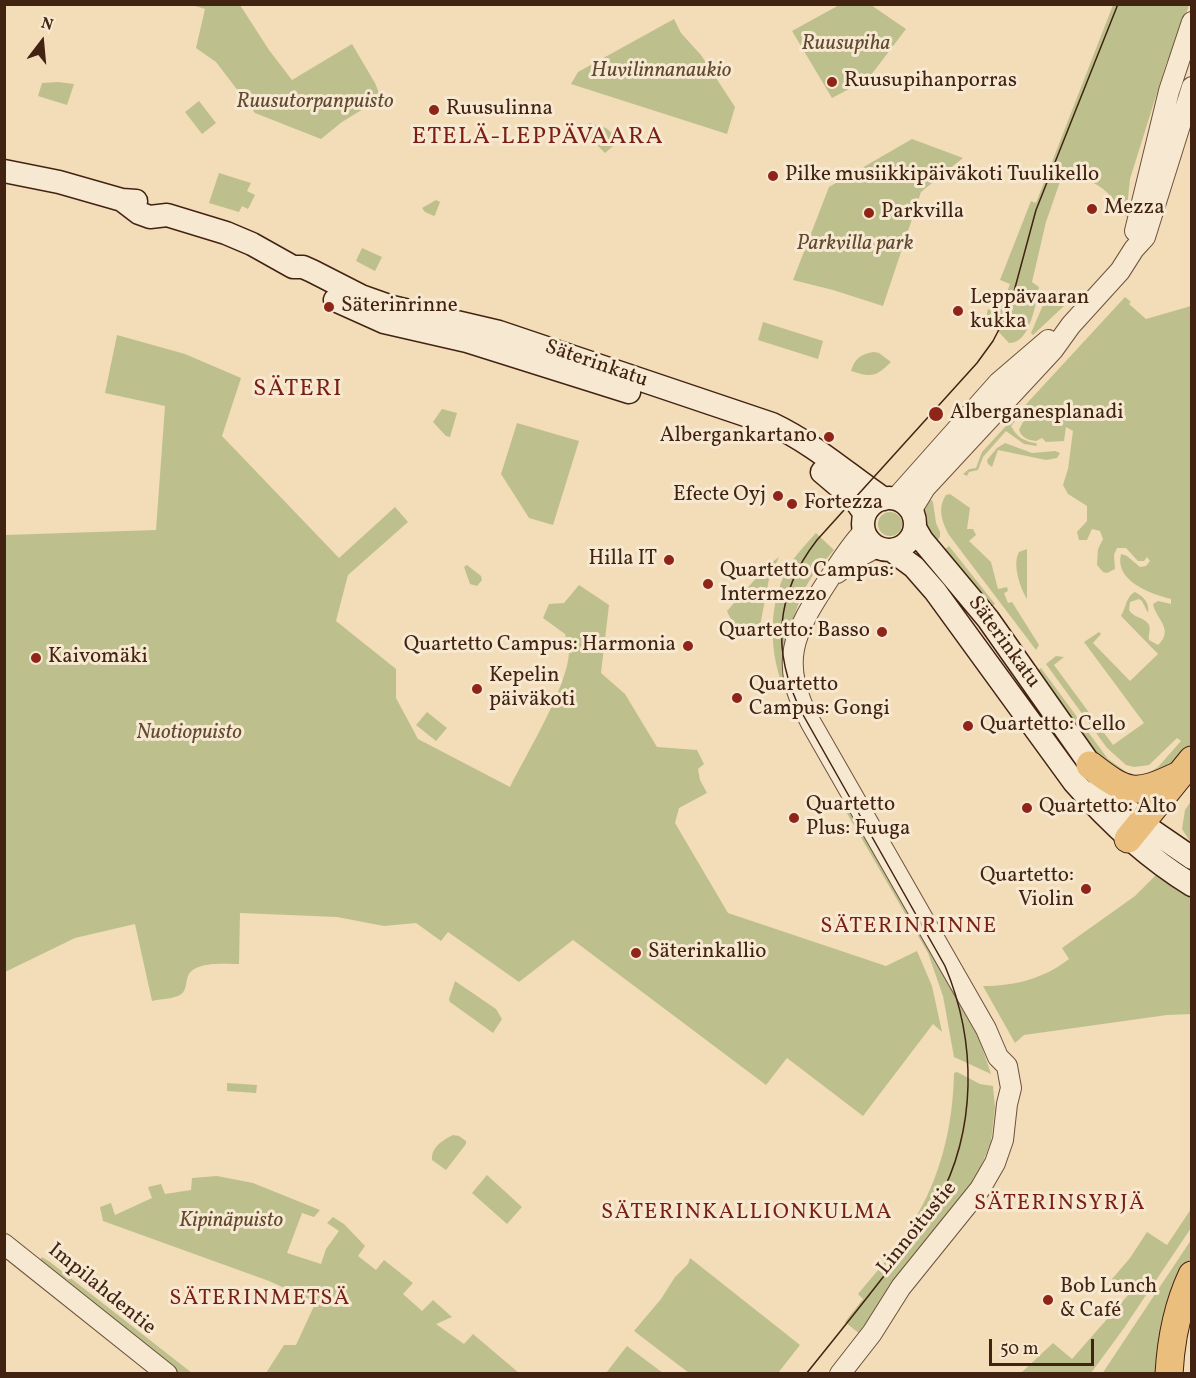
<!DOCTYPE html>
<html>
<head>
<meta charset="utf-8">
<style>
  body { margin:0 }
  #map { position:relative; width:1196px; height:1378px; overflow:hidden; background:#f3dcb8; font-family:Vollkorn,serif }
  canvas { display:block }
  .frame { position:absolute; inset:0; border:6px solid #422312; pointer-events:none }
  .north { position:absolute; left:12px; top:12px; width:60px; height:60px; -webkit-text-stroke:4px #f7e8d1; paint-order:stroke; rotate:16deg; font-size:16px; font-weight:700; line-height:24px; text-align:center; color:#422312 }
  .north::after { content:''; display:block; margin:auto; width:21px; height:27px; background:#422312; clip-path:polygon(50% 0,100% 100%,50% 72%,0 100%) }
  .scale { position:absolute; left:989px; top:1339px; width:105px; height:27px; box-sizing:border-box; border:3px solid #422312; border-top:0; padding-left:8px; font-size:18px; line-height:21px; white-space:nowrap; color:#422312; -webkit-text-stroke:4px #f7e8d1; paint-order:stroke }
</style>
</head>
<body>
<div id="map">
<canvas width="1196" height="1378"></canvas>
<div class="frame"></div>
<div class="north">N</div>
<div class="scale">50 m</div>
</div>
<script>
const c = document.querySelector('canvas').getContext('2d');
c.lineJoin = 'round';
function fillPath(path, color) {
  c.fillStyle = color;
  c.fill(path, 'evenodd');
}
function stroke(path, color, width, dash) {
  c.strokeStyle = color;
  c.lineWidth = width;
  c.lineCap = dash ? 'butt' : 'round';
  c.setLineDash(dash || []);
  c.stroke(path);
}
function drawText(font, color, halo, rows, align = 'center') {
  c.font = font + ' Vollkorn,serif';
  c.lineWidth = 6;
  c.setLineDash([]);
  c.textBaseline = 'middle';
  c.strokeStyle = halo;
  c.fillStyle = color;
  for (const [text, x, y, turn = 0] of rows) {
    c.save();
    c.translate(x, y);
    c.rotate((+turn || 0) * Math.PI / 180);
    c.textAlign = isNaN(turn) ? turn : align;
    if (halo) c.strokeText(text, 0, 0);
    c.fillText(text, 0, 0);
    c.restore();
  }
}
fillPath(new Path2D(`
  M841 4 871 5 906 29 868 79 832 98 792 31Z
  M192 5H240L269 50 292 80 352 44 375 83 381 98 342 122 321 139 255 113 216 62 196 48 205 9Z
  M1113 5H1189L1171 62 1167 61 1130 179 1126 217C1108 189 1096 178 1062 176L1046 222 1032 282 1039 287C1036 303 1030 344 1009 343L996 329 994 330C989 323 985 318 988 309L999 313 1010 284 1000 280 1031 201 1036 203Z
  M674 19 681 33 701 55 735 107 727 134 571 84 578 72Z
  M58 82 74 84 67 105 38 96 42 83Z
  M199 101 216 123 202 134 185 112Z
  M589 123 606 128 620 140 605 153 591 139 584 136Z
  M912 139 963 158 921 192 883 306 833 290 793 280 829 187Z
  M219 173 251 183 247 191 255 195 248 209 242 206 239 212 209 203Z
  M436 200 440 202 435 215 434 216 425 212 422 208Z
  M362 248 382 257 375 271 356 261Z
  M1049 291 1079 292 1033 335 1031 333Z
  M1125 297 1131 302 1129 304 1146 319 1191 306V746L1172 765 1149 773 1158 767 1181 741 1177 738 1149 765 1134 767 1126 765 1107 748 1046 664 1056 656 1064 657 1054 665 1113 745 1144 723 1084 642 1099 632 1101 634 1093 643 1130 681 1158 654 1121 616C1126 608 1126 596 1135 592 1143 596 1150 603 1148 613L1142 601 1139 599 1130 602 1129 610C1133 618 1145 617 1149 625 1151 629 1148 635 1149 640L1158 645C1175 629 1155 618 1153 604L1158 601 1171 604V599C1151 594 1114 581 1121 554L1127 556 1140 567 1146 566 1150 561 1147 557 1144 561H1138L1126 548H1117L1114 555 1115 569 1107 573 1103 572 1097 565 1098 549 1103 539 1100 531 1092 529 1087 540H1079L1077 532 1087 521V506L1068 494 1063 485 1068 469 1073 431 1066 427 1064 441 1046 442 1042 438 1036 441C1028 440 1022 438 1019 430L1023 422 1030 418 1016 420 1011 426C1016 436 1024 442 1036 443L1037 446 1024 444 1006 431 983 457 978 470 969 472 967 476 963 474 969 469 976 468 982 452Z
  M763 322 823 341 818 359 758 340Z
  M117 335 185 354 241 378 222 436 339 558 395 507 408 522 348 575 336 621 396 669V698L418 739 510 787C526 755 568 686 569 652 569 647 566 639 565 634L543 618 549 604 564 603 579 585 609 605 601 673 625 694 657 747 697 750 704 764 698 769 700 780 707 793 679 808 675 823 728 913 886 966 917 951 932 986 942 1032 933 1024 863 1116 787 1058 766 1085 573 940 519 982 448 932 441 941 416 923 384 926 337 917 240 913 239 964C227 964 197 961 189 974 185 980 188 990 180 995 173 999 160 999 152 1001L135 924 75 938 5 972V535L156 530 165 406 105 393Z
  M874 352 879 353 891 362C875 378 871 377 851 371 855 358 861 354 874 352Z
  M442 409 457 413 450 437 446 436 433 422Z
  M517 423 579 441 553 525 529 518 501 474Z
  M1005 443 1032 453 1055 451 1060 453 1057 458 1046 460 998 450 992 467 988 464 987 460 997 448Z
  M950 494 970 508 967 529H973L976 535 969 541 991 562 998 589 1007 587 1008 591 1004 593 1008 603 1012 602 1039 645 1036 650 949 535C942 522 937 508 946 495Z
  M929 497 933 502 936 523 940 532V537L936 542C923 523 920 519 929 497Z
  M878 524a12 12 0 1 1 24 0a12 12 0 1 1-24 0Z
  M816 533 834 550C827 558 819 567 813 575 791 607 788 645 787 682L783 687C768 648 768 597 792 561 799 551 808 542 816 533Z
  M949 546 995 604 990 608 944 550Z
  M1027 549V599C1020 588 1012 564 1019 552Z
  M779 557 769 579 760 626H734L727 611 766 567Z
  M467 565 481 576 482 580 477 586 470 584 464 567Z
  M1041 668 1108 759 1132 776 1102 762 1037 671Z
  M427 712 447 728 436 741 416 725Z
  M846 800 974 1030 976 1029 991 1074 954 1057 943 996 928 953 841 803Z
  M1191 801V843L1182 829 1185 810Z
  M1161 870 1191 890V1014L1167 1015 1024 1035 1015 1043 983 986C1015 986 1043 979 1069 959L1062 948 1135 896Z
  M455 981 496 1009 502 1019 493 1033 450 1002 449 999Z
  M957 1072 980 1084 993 1086 995 1107 991 1142 977 1176 967 1193 861 1335 845 1322 863 1299 858 1294C877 1271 898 1248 913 1222 941 1177 953 1125 954 1073Z
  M227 1083 257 1085 256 1093 227 1091Z
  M453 1135 459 1136 466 1141V1144L446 1170 432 1160C431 1147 443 1140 453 1135Z
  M487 1175 522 1207 507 1224 472 1193Z
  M217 1176 253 1183 320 1210 314 1217 302 1213 287 1253 321 1264 326 1249 339 1231 327 1223 333 1217 344 1224 365 1246 358 1256 376 1270 384 1260 413 1283 403 1294 422 1311 433 1300 452 1317 436 1324 464 1344 473 1334 519 1373H266L284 1345H296L314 1306 318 1303 269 1281 103 1221 100 1207 111 1203 115 1215 152 1198 148 1187 161 1184 165 1194 191 1190 192 1178Z
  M1191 1209V1228L1124 1328 1091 1373H1024L1022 1372 1053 1343 1072 1359 1129 1294 1112 1279 1130 1258 1147 1232 1167 1245Z
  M1191 1240V1258L1160 1373 1102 1374Z
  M42 1257 50 1262 192 1373H178L137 1343 39 1261Z
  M690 1258 800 1345 778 1373H689L634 1331 661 1299 675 1277 688 1264Z
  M627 1346 663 1373H606Z`), '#bdc08d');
const tertiary = new Path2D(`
  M1135 231 1169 91 1192 22
  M895 499 999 382 1048 340
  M911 511 925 488 1053 350 1071 325 1120 271 1134 249 1145 237 1192 87
  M837 573 855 559 877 547
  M4 1244 167 1374
  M840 1374 872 1333 901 1287 980 1189 995 1163 1003 1140 1007 1104 1011 1088 1007 1066 998 1057 986 1029 811 723C778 661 793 634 829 579 840 562 850 546 864 531`);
const secondary = new Path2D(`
  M4 171 59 182 122 200 136 201
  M122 200 139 213 150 217 167 215 226 233 252 244 293 267H303L312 271 361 296 392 307 499 332 772 424C814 444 846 473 884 499
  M335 300 384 322 467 341 629 392
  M822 472 855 500 865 514
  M863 524a26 26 0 1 1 52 0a26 26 0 1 1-52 0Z
  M915 528 922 540 988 619 1106 787 1141 823 1192 858
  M891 550 914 567 935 591 1074 782C1109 822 1146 857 1192 885`);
const trunk = new Path2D(`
  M1090 765C1127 794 1135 796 1177 776
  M1128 839 1192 760
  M1169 1374C1171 1338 1177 1307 1192 1275`);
stroke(tertiary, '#6e513c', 22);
stroke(secondary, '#422312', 25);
stroke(trunk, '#422312', 29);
stroke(tertiary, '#f7e8d1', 20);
stroke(secondary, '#f7e8d1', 22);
stroke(trunk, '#eabe7c', 27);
stroke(new Path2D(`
  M806 1374C831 1343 856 1312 880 1281 900 1256 921 1232 937 1203 977 1130 977 1042 945 966L802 713C771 652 775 594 817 540L977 363 993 341 1009 310 1036 210 1118 4`), '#422312', 1.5);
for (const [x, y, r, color] of [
  [832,82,6,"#8f2418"],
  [434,110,6,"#8f2418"],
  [773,176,6,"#8f2418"],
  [1092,209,6,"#8f2418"],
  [869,213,6,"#8f2418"],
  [329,307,6,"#8f2418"],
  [958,311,6,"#8f2418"],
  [936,414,8,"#8f2418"],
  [829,437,6,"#8f2418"],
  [778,496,6,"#8f2418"],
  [792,504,6,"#8f2418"],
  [669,560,6,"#8f2418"],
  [708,584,6,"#8f2418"],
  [882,632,6,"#8f2418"],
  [688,646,6,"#8f2418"],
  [36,658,6,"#8f2418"],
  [477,689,6,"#8f2418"],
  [737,698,6,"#8f2418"],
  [968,726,6,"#8f2418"],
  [1027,808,6,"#8f2418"],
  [794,818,6,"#8f2418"],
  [1086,889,6,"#8f2418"],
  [636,953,6,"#8f2418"],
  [1048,1300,6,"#8f2418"]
]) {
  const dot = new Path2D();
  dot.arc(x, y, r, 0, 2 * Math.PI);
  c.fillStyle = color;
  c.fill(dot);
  stroke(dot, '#f7e8d1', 2);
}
drawText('italic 21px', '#614a31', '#f7e8d1', [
  ["Ruusupiha",846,45],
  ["Huvilinnanaukio",661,72],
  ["Ruusutorpanpuisto",315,103],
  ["Parkvilla park",855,245],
  ["Nuotiopuisto",189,734],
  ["Kipinäpuisto",231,1222]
]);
drawText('21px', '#422312', '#f7e8d1', [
  ["Ruusupihanporras",844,82],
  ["Ruusulinna",446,110],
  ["Pilke musiikkipäiväkoti Tuulikello",785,176],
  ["Mezza",1104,209],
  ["Parkvilla",881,213],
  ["Leppävaaran",970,299],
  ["kukka",970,323],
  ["Säterinrinne",341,307],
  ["Alberganesplanadi",950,414],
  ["Albergankartano",817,437,"right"],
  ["Efecte Oyj",766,496,"right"],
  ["Fortezza",804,504],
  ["Hilla IT",657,560,"right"],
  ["Quartetto Campus:",720,572],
  ["Intermezzo",720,596],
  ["Quartetto: Basso",870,632,"right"],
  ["Quartetto Campus: Harmonia",676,646,"right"],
  ["Kaivomäki",48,658],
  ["Kepelin",489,677],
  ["päiväkoti",489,701],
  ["Quartetto",749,686],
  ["Campus: Gongi",749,710],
  ["Quartetto: Cello",980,726],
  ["Quartetto",806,806],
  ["Plus: Fuuga",806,830],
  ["Quartetto: Alto",1039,808],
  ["Quartetto:",1074,877,"right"],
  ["Violin",1074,901,"right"],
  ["Säterinkallio",648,953],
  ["Bob Lunch",1060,1288],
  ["& Café",1060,1312]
], 'left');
drawText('21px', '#422312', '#f7e8d1', [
  ["Säterinkatu",596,365,19],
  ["Säterinkatu",1003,643,54],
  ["Linnoitustie",918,1229,-51],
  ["Impilahdentie",101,1290,39]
]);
c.letterSpacing = '1.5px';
drawText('22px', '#7a1f14', '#f7e8d1', [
  ["SÄTERINRINNE",909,928],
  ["SÄTERINSYRJÄ",1060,1205],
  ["SÄTERINKALLIONKULMA",747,1214],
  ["SÄTERINMETSÄ",260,1300]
]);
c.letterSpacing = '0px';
c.letterSpacing = '1.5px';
drawText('24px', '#7a1f14', '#f7e8d1', [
  ["ETELÄ-LEPPÄVAARA",538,139],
  ["SÄTERI",298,391]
]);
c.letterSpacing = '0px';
</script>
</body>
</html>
